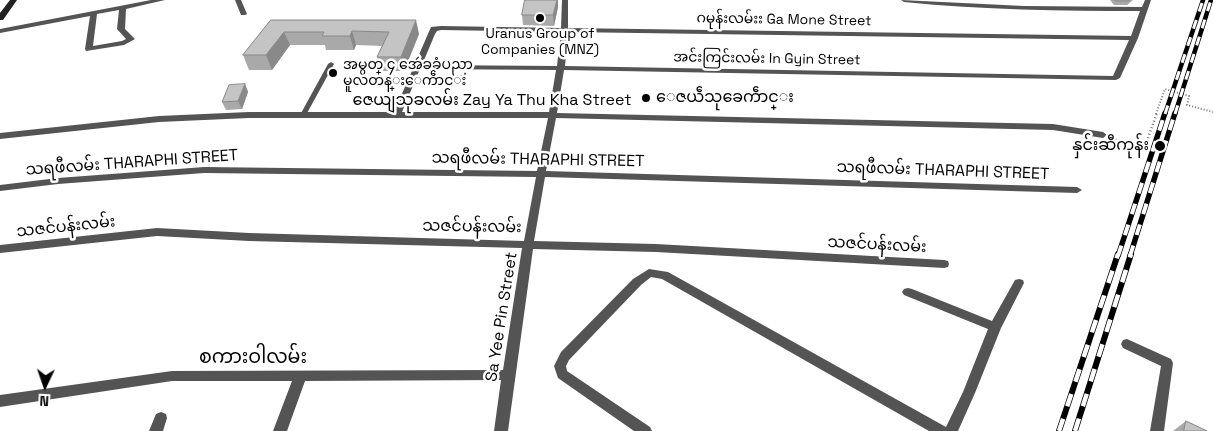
<!DOCTYPE html>
<html>
<head>
<meta charset="utf-8">
<style>
  body { margin:0 }
  #map { position:relative; width:1213px; height:431px; overflow:hidden; background:#fff; font-family:"Space Grotesk",sans-serif }
  canvas { display:block }
  .north { position:absolute; left:20px; top:361px; width:50px; height:50px; -webkit-text-stroke:4px #fff; paint-order:stroke; rotate:183deg; font-size:14px; font-weight:700; line-height:20px; text-align:center; color:#000 }
  .north::after { content:''; display:block; margin:auto; width:18px; height:22px; background:#000; clip-path:polygon(50% 0,100% 100%,50% 72%,0 100%) }
</style>
</head>
<body>
<div id="map">
<canvas width="1213" height="431"></canvas>
<div class="north">N</div>
</div>
<script>
const c = document.querySelector('canvas').getContext('2d');
c.lineJoin = 'round';
function stroke(path, color, width, dash) {
  c.strokeStyle = color;
  c.lineWidth = width;
  c.lineCap = dash ? 'butt' : 'round';
  c.setLineDash(dash || []);
  c.stroke(path);
}
function fillPath(path, color) {
  c.fillStyle = color;
  c.fill(path, 'evenodd');
}
function drawText(font, color, halo, rows, align = 'center') {
  c.font = font + ' "Space Grotesk","Noto Sans Myanmar",sans-serif';
  c.lineWidth = 5;
  c.setLineDash([]);
  c.textBaseline = 'middle';
  c.strokeStyle = halo;
  c.fillStyle = color;
  for (const [text, x, y, turn = 0] of rows) {
    c.save();
    c.translate(x, y);
    c.rotate((+turn || 0) * Math.PI / 180);
    c.textAlign = isNaN(turn) ? turn : align;
    if (halo) c.strokeText(text, 0, 0);
    c.fillText(text, 0, 0);
    c.restore();
  }
}
stroke(new Path2D(`
  M1156 114 1165 89 1189 96 1187 105 1213 112`), '#767676', 2, [1, 2]);
stroke(new Path2D(`
  M1112 138 1144 149 1157 113`), '#767676', 2.5, [1, 2.5]);
fillPath(new Path2D(`
  M331 62 334 64 306 115 305 116H301L300 115 328 64Z`), '#545454');
fillPath(new Path2D(`
  M151 0H165L126 9 125 29 135 39 124 45 86 51 85 49 90 16 0 33V29ZM119 10 117 29 126 39 122 41 93 46 97 14Z
  M235 0H241L247 14 245 15H241Z
  M562 0H568V28L1131 36 1140 11C1061 11 983 10 904 2L901 0 1024 6 1142 7 1145 0H1151L1138 38 1120 78 1116 80 564 70 557 113 1053 124 1103 132 1107 135 1103 138 1053 130 556 118 546 171 1077 187 1082 190 1077 193 545 177 534 241 656 244 944 260 948 261 949 264 948 267 944 268 656 252 533 249 508 431H494L501 380 305 381 287 431H273L292 381H172L0 407V395L172 371 503 370 522 248 249 241 157 236 0 253V245L157 228 249 233 524 241 536 177 204 173 58 184 0 191V185L58 178 204 167 537 171 548 118H249L159 122 0 139V133L159 116 249 112H394L431 27 441 26 561 28ZM441 30 561 32 557 66 422 65 435 34 437 31ZM568 32 1129 40 1113 76 565 66ZM420 69 556 70 549 112H402Z
  M649 269 668 272 946 427 963 392 988 329 904 295 902 292 904 289 908 288 912 289 992 321 1015 280 1019 279 1023 280 1024 283 1001 328 975 393 958 431H929L662 279 651 277 641 285 569 360 566 366 567 371 650 427 652 431H634L558 378 554 366 561 352 633 279Z
  M1127 339 1171 359 1173 363 1164 431H1150L1161 366 1123 348 1121 344 1123 340Z
  M161 412 166 414 167 418 163 431H149L156 414Z`), '#545454');
fillPath(new Path2D(`
  M10 0H17L3 20H0V13Z`), '#212121');
const railFar2 = new Path2D(`
  M1165 114 1203 0
  M1175 114 1211 0`);
const railFar1 = new Path2D(`
  M1118 256 1165 113
  M1130 256 1175 113`);
const rail = new Path2D(`
  M1059 431 1118 254
  M1075 431 1131 254`);
stroke(railFar2, '#000', 4.5);
stroke(railFar1, '#000', 5.5);
stroke(rail, '#000', 6);
stroke(railFar2, '#fff', 3, [9]);
stroke(railFar1, '#fff', 4, [11]);
stroke(rail, '#fff', 4.5, [13]);
fillPath(new Path2D(`
  M525 0H558V7L554 26 523 25 522 15Z
  M1110 0H1133L1127 5H1114Z
  M271 20 419 34 404 71H381L377 57 382 46 356 45 354 50H326L325 45H290L272 70H249L243 55Z
  M245 84 248 92 242 109 226 110 222 102Z
  M1186 421 1207 431H1173Z`), '#a9a9a9');
fillPath(new Path2D(`
  M557 0H558V7L554 26 553 15Z
  M416 20 419 34 404 71 401 57Z
  M352 31 356 45 354 50 350 36Z
  M284 32 290 45 272 70 266 55Z
  M245 84 248 92 242 109 238 101Z`), '#898989');
const building = new Path2D(`
  M525 0H557L553 15H522Z
  M1115 0H1130L1129 1H1116Z
  M271 20H416L401 57H377L389 32 352 31 350 36H322L324 32H284L266 55H243Z
  M245 84 238 101 222 102 229 85Z
  M1186 421 1207 431H1184Z`);
fillPath(building, '#c4c4c4');
stroke(building, '#898989', 1);
for (const [x, y, r, color] of [
  [540,18,5,"#000"],
  [333,73,5,"#000"],
  [646,98,5,"#000"],
  [1160,146,6,"#000"]
]) {
  const dot = new Path2D();
  dot.arc(x, y, r, 0, 2 * Math.PI);
  c.fillStyle = color;
  c.fill(dot);
  stroke(dot, '#fff', 2);
}
drawText('14px', '#000', '#fff', [
  ["ဂမုန်းလမ်းး Ga Mone Street",784,20,1],
  ["အင်းကြင်းလမ်း In Gyin Street",767,59,1]
]);
drawText('14px', '#000', '#fff', [
  ["Uranus Group of",540,34],
  ["Companies (MNZ)",540,50],
  ["အမွတ္ ၄ အေဴခခံပညာ",343,65,"left"],
  ["မူလတန္းေကဵာင္း",343,81,"left"]
]);
drawText('16px', '#000', '#fff', [
  ["ေဇယဵသုခေကဵာင္း",656,98],
  ["နှင်းဆီကုန်း",1149,146,"right"]
], 'left');
drawText('16px', '#000', '#fff', [
  ["ဇေယျသုခလမ်း Zay Ya Thu Kha Street",492,101],
  ["သရဖီလမ်း THARAPHI STREET",538,160,1],
  ["သရဖီလမ်း THARAPHI STREET",132,163,-4],
  ["သရဖီလမ်း THARAPHI STREET",943,171,2],
  ["သဇင်ပန်းလမ်း",66,227,-6],
  ["သဇင်ပန်းလမ်း",472,227,1],
  ["သဇင်ပန်းလမ်း",877,245,3],
  ["Sa Yee Pin Street",502,317,-81]
]);
drawText('19px', '#000', '#fff', [
  ["စကားဝါလမ်း",253,358]
]);
</script>
</body>
</html>
